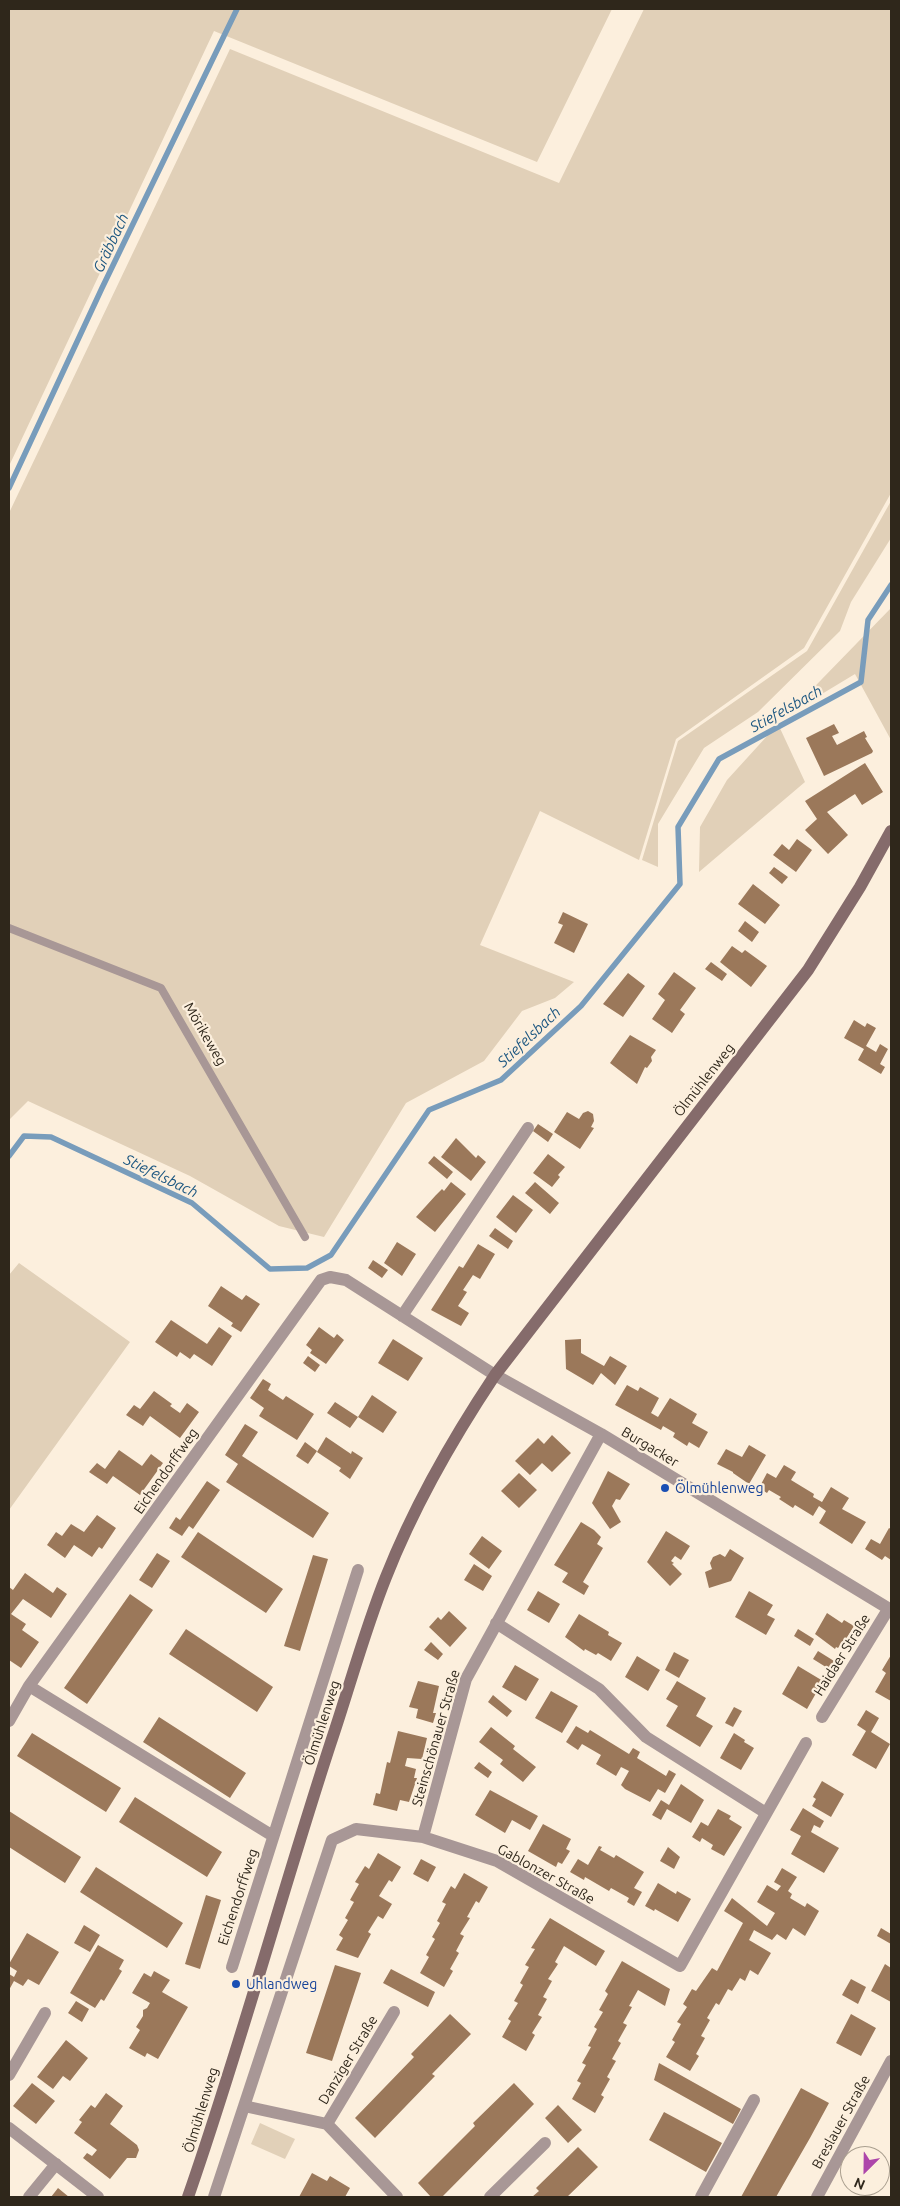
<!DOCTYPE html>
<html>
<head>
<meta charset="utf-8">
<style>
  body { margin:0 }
  #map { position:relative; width:900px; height:2206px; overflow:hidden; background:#fcefdd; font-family:Ubuntu,sans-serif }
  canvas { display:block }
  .frame { position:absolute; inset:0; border:10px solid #2f271b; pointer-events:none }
  .north { position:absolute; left:840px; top:2146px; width:50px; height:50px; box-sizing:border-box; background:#fcefdd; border:1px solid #aa9f8f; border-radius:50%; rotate:203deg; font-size:14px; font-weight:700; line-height:20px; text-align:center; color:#2f271b }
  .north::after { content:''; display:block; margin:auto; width:18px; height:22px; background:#ad46aa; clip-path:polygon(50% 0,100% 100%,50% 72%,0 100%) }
</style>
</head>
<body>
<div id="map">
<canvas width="900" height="2206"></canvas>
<div class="frame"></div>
<div class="north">N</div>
</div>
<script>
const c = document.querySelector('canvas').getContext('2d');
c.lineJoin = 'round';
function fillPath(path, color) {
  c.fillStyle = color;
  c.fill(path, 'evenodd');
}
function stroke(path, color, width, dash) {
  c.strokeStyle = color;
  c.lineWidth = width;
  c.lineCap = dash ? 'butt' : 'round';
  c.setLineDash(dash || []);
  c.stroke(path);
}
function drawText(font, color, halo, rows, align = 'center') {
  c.font = font + ' Ubuntu,sans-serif';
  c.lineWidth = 4.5;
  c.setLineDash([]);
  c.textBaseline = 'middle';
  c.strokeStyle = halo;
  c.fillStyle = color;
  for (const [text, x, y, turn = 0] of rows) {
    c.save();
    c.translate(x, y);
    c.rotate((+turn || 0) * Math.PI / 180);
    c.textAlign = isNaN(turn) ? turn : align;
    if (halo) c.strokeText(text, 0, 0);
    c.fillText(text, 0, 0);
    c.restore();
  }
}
fillPath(new Path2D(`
  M9 9H612L537 162 214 31 9 466Z
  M644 9H891V493L804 648 676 739 639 860 540 811 480 945 574 982 555 998 522 1011 484 1061 406 1103 324 1237 279 1226 190 1176 28 1101 9 1120V513L230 49 559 183Z
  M891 501V538L851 602 840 631 758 712 704 748 658 824V867L642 860 678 741 807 651Z
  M891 608V740L855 674 787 715Z
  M778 724 805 782 699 872 700 827 727 780Z
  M19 1263 130 1342 9 1510V1275Z
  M260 2123 295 2139 285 2159 251 2144Z`), '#e1d0b8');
stroke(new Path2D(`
  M9 488 102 288 237 9
  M9 1156 24 1136 51 1137 192 1203 270 1269 307 1268 331 1255 429 1110 501 1080 581 1006 680 884 678 827 719 759 861 682 868 620 891 585`), '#789cbb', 5.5);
fillPath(new Path2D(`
  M834 724 839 733 832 736 837 745 864 731 867 737 865 738 873 751 872 753 824 776 806 738Z
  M865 763 883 792 862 805 855 794 827 812 848 835 828 854 805 830 817 819 805 801Z
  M797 839 812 850 796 872 773 855 782 844 789 850Z
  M774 867 788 877 782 884 769 873Z
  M753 884 780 905 765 924 738 904Z
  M563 912 588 924 574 953 554 943 563 925 558 923Z
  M745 921 759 932 752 942 738 931Z
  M732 946 742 953 745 950 767 966 751 987 720 962Z
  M711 962 727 974 722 981 705 969Z
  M674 972 696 988 680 1010 685 1014 672 1033 652 1019 665 1000 658 994Z
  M628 973 645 986 623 1017 603 1004Z
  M854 1020 865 1027 867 1023 876 1028 866 1046 876 1052 880 1044 888 1049 880 1064 885 1067 881 1074 858 1060 864 1049 844 1038Z
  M630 1035 656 1050 651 1057 652 1061 647 1068 645 1067 637 1084 610 1063Z
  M588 1111 593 1114 594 1121 591 1127 594 1128 580 1149 554 1132 567 1112 579 1119 583 1113Z
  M538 1124 553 1134 548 1142 533 1131Z
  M456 1138 476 1158 478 1155 486 1162 471 1181 441 1157Z
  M548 1154 565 1167 558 1175 560 1177 552 1187 533 1173Z
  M434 1156 453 1172 447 1179 428 1163Z
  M451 1182 466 1194 435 1232 416 1217 436 1195 442 1189 444 1191Z
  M535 1182 559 1203 550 1214 525 1193Z
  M513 1195 533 1210 516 1233 496 1217Z
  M495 1228 513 1241 508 1249 489 1236Z
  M397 1242 416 1254 402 1276 384 1263Z
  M478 1244 495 1254 480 1279 473 1275 463 1290 467 1292 458 1306 469 1313 461 1326 431 1310 459 1266 463 1268Z
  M373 1260 388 1270 382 1278 368 1268Z
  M221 1286 242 1300 246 1295 260 1304 241 1332 231 1326 233 1323 208 1306Z
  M171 1320 207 1344 219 1327 232 1336 212 1366 194 1354 190 1359 180 1352 177 1357 155 1342Z
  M319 1327 334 1338 337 1334 344 1340 326 1364 310 1353 312 1350 306 1345Z
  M393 1339 423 1358 408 1381 378 1363Z
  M581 1339V1353L604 1366 610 1356 627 1366 615 1385 601 1373 593 1385 566 1369 565 1340Z
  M308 1356 320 1365 315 1372 303 1363Z
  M263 1379 271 1384 268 1390 283 1400 286 1396 314 1414 297 1440 259 1416 264 1408 250 1398Z
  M627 1385 638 1391 640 1387 659 1398 651 1413 658 1417 670 1398 697 1414 692 1423 708 1432 699 1448 689 1442 687 1446 673 1437 675 1433 663 1426 661 1430 615 1405Z
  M154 1391 172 1404 170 1406 180 1413 187 1403 199 1412 180 1438 150 1416 143 1426 126 1415 134 1405 140 1409Z
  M372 1395 397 1412 383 1433 358 1417Z
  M335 1402 358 1417 350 1428 327 1413Z
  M245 1424 258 1432 242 1456 329 1513 313 1538 226 1482 238 1464 225 1455Z
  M552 1435 571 1453 552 1472 542 1463 530 1475 515 1461 538 1438 544 1444Z
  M326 1437 351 1454 352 1451 363 1458 350 1479 339 1471 341 1468 317 1452Z
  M305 1442 317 1451 308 1464 296 1456Z
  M749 1445 766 1455 749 1484 733 1473V1472L717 1464 726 1449 742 1457Z
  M119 1450 142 1466 151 1454 163 1463 140 1495 113 1476 107 1484 89 1472 97 1463 105 1469Z
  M784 1465 796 1472 791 1480 814 1494 813 1497 822 1502 831 1487 849 1498 842 1509 866 1522 852 1544 819 1523 826 1511 819 1506 813 1516 795 1505 793 1508 779 1499 781 1497 769 1490 767 1493 759 1488 767 1473 776 1478Z
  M608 1471 630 1484 620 1500 616 1499 612 1506 621 1522 610 1529 592 1503Z
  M519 1473 537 1490 519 1508 501 1491Z
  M207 1481 220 1490 193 1529 189 1526 182 1536 169 1528 176 1517 180 1520Z
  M97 1515 116 1528 102 1549 99 1547 92 1557 74 1545 65 1558 47 1545 56 1532 62 1536 71 1524 84 1532Z
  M581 1522 594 1530 601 1537 597 1544 603 1548 583 1582 589 1586 584 1595 562 1582 568 1573 554 1565Z
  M889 1528 891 1529V1560L885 1556 882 1560 865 1549 871 1539 880 1544Z
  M666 1531 690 1546 681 1560 675 1556 671 1561 674 1563 672 1564 682 1574 670 1586 647 1562Z
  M198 1532 283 1589 266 1613 181 1557Z
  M482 1536 502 1551 489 1569 469 1554Z
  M730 1549 744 1558 731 1581 709 1588 705 1572 712 1569 710 1563 713 1557 720 1554 725 1557Z
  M157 1553 170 1561 152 1588 139 1580Z
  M313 1555 328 1559 300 1651 284 1646Z
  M474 1564 492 1576 483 1591 464 1580Z
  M25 1573 53 1593 57 1587 67 1594 51 1618 23 1599 11 1614 26 1624 22 1630 39 1642 21 1668 9 1660V1587L13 1590Z
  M538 1591 560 1604 549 1623 527 1610Z
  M749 1591 773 1605 767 1615 775 1619 766 1635 735 1617Z
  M130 1594 153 1610 87 1704 64 1688Z
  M449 1611 467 1628 450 1647 429 1627 438 1617 441 1620Z
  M827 1613 842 1623 844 1620 854 1626 846 1639 845 1638 838 1648 836 1647 835 1649 815 1634Z
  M579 1614 609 1632 608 1635 622 1643 611 1661 598 1653 596 1655 585 1649 584 1651 565 1637Z
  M186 1629 273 1687 257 1712 169 1654Z
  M798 1629 814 1639 810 1646 794 1636Z
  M431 1642 443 1654 438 1660 424 1650Z
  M818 1651 834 1661 829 1669 813 1659Z
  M674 1652 689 1660 679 1678 665 1670Z
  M891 1655V1701L875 1692 886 1673 882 1670Z
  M637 1656 660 1670 648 1691 625 1677Z
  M515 1665 539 1679 526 1701 502 1687Z
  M798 1666 823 1681 807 1709 782 1694Z
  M418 1681 439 1686 433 1713H436L433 1723 416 1718 418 1709 409 1707Z
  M677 1681 706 1698 696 1716 713 1726 700 1747 666 1726 678 1706 666 1699Z
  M551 1691 578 1706 562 1733 535 1718Z
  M493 1695 512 1711 507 1717 488 1702Z
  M734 1707 742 1711 733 1727 725 1723Z
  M866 1710 879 1718 871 1732 890 1744 876 1769 852 1755 866 1731 857 1725Z
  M159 1717 246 1773 230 1798 143 1742Z
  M576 1726 588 1733 590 1730 629 1754 633 1748 640 1752 637 1758 666 1776 669 1770 676 1774 665 1793 658 1789 650 1802 625 1789 621 1785 629 1771 621 1767 616 1776 596 1764 601 1755 582 1744 578 1750 566 1742Z
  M491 1727 515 1746 513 1749 536 1767 523 1782 500 1764 503 1760 479 1742Z
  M398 1731 427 1738 422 1759 407 1758 405 1766 416 1769 414 1778H417L409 1802 400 1800 397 1811 373 1805 376 1793 380 1794 387 1762 390 1763Z
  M32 1733 121 1788 106 1812 17 1756Z
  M734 1733 745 1740 744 1742 754 1748 741 1770 720 1758Z
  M479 1762 492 1772 488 1778 474 1768Z
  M822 1781 844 1794 831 1817 812 1806 816 1799 813 1797Z
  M681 1784 704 1800 691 1823 667 1809 661 1820 652 1815 661 1800 669 1805Z
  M490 1790 538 1816 530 1830 512 1820 505 1833 475 1815Z
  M135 1797 222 1852 207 1877 119 1822Z
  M803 1808 824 1821 820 1828 814 1825 811 1832 839 1848 824 1873 791 1854 801 1836 790 1830Z
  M718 1809 731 1816 729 1819 742 1827 724 1856 711 1849 713 1845 702 1838 700 1842 692 1837 701 1822 708 1826Z
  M9 1811 81 1857 65 1883 9 1847Z
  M543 1824 571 1839 566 1849 570 1851 562 1864 558 1862 556 1867 528 1851Z
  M599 1846 602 1847 600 1850 614 1858 616 1855 644 1872 634 1888 642 1892 634 1906 627 1902 629 1898 611 1888 609 1891 585 1877 584 1880 570 1872 578 1859 588 1865Z
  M668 1847 680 1857 674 1869 660 1861Z
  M378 1853 401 1867 392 1882 389 1880 379 1896 392 1904 383 1919 378 1916 368 1932 371 1934 358 1958 336 1950 343 1938 339 1935 348 1920 345 1918 354 1902 350 1900 359 1884 355 1882 365 1866 369 1869Z
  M421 1859 436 1867 428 1882 413 1874Z
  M96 1867 183 1923 167 1948 80 1892Z
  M782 1868 797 1877 788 1891 792 1894 790 1898 805 1907 807 1903 819 1911 805 1936 793 1928 786 1940 777 1934 772 1940 754 1930 749 1940 771 1953 758 1975 750 1970 745 1981 740 1978 732 1991 728 1989 719 2005 716 2003 707 2018 710 2020 701 2036 705 2038 696 2054 699 2056 690 2071 666 2057 675 2042 672 2040 681 2024 677 2022 687 2007 683 2004 692 1989 696 1991 712 1968 717 1971 743 1923 724 1911 732 1898 767 1926 775 1913 757 1902 767 1885 777 1891 781 1886 774 1882Z
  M464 1873 488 1887 479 1903 476 1901 467 1917 470 1918 460 1934 464 1936 456 1951 459 1953 450 1969 453 1971 444 1987 420 1973 429 1957 426 1955 435 1939 432 1937 440 1923 437 1921 446 1904 442 1902 451 1886 455 1889Z
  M658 1883 676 1894 677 1891 691 1899 678 1922 655 1909 654 1911 645 1906Z
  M206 1895 221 1900 200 1969 185 1964Z
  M550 1918 605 1951 596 1966 564 1946 555 1962 558 1964 548 1979 552 1981 543 1997 547 1999 538 2015 542 2017 532 2033 535 2035 526 2051 502 2037 511 2021 508 2019 518 2003 514 2001 523 1985 520 1983 529 1967 525 1965 535 1949 531 1948Z
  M84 1925 100 1935 90 1952 74 1943Z
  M881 1928 891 1934V1944L877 1936Z
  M27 1933 59 1952 39 1985 28 1979 23 1986 14 1981 9 1990V1974L14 1977 17 1971 9 1966V1964Z
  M98 1945 124 1960 119 1969 122 1971 104 2001 101 1999 95 2008 70 1993Z
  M622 1961 670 1989 665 2006 638 1990 629 2006 632 2007 623 2023 627 2025 618 2041 621 2043 612 2059 616 2061 607 2077 610 2079 601 2095 604 2097 595 2113 572 2099 581 2083 577 2081 586 2065 582 2063 591 2047 588 2046 597 2029 594 2027 603 2012 599 2010 608 1994 605 1991Z
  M885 1964 891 1968V2002L871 1991Z
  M335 1965 361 1973 332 2061 306 2053Z
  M391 1969 435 1992 428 2007 383 1983Z
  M154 1971 170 1980 162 1992 188 2007 158 2059 147 2053 145 2057 129 2048 140 2030 136 2027 143 2016V2010L147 2008 150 2003 132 1993 144 1973 151 1977Z
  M851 1979 866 1987 858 2004 842 1995Z
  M76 2001 89 2009 82 2022 68 2013Z
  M450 2014 471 2034 432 2074 435 2076 375 2138 355 2118 414 2057 411 2054Z
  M851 2014 876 2028 861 2056 836 2043Z
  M66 2040 88 2058 70 2081 63 2076 53 2089 37 2077Z
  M659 2063 741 2109 733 2124 654 2080Z
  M32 2083 55 2101 36 2124 13 2106Z
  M514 2083 534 2104 442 2197H431L418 2183 475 2126 473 2123Z
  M801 2088 829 2103 810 2138 776 2197H741Z
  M106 2093 123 2106 110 2124 137 2145 139 2150 136 2158H127L110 2179 83 2158 87 2153 92 2156 97 2150 74 2133 82 2122 79 2120 91 2105 95 2108Z
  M558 2105 582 2130 568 2143 545 2118Z
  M664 2112 722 2143 706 2172 649 2140Z
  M578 2147 598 2167 567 2197H532L539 2191 536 2188Z
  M312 2173 327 2181 330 2176 350 2188 345 2197H299Z
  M58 2188 69 2197H51Z`), '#9b785a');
stroke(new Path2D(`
  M9 928 161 988 305 1237`), '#a89796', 8);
stroke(new Path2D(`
  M402 1316 528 1128
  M496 1623 599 1689 646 1737 766 1813
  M29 1686 273 1836
  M822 1717 889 1608
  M9 1721 29 1686 321 1280 330 1277 346 1280 495 1375 601 1434 891 1610
  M423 1837 466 1679 601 1434
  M232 1967 358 1570
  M9 2075 45 2013
  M244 2106 327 2124 397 2197
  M327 2124 394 2012
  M9 2128 98 2197
  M29 2197 56 2164
  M214 2197 332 1840 356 1829 423 1837 497 1861 680 1966 806 1743
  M490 2197 545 2143
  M701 2197 754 2100
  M817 2197 891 2061`), '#a89796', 12);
stroke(new Path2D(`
  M188 2197C240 2048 281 1895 330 1745 349 1689 364 1632 386 1577 414 1506 453 1438 495 1375L808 970 860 887 891 831`), '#856b6b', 12);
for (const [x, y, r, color] of [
  [665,1488,5,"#1a4fb4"],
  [236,1984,5,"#1a4fb4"]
]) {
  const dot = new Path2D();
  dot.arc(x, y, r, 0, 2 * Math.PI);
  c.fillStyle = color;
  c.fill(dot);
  stroke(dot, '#fcefdd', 2);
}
drawText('14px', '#2f271b', '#fcefdd', [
  ["Mörikeweg",205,1034,60],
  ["Ölmühlenweg",704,1080,-52],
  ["Burgacker",650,1447,31],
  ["Eichendorffweg",166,1471,-55],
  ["Haidaer Straße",842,1655,-58],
  ["Ölmühlenweg",322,1723,-72],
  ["Steinschönauer Straße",436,1738,-74],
  ["Gablonzer Straße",546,1874,29],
  ["Eichendorffweg",238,1897,-72],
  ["Danziger Straße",348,2060,-59],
  ["Ölmühlenweg",201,2110,-73],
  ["Breslauer Straße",841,2122,-61]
]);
drawText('14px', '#164399', '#fcefdd', [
  ["Ölmühlenweg",675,1488],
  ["Uhlandweg",246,1984]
], 'left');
drawText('italic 15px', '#1d5781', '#fcefdd', [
  ["Gräbbach",111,243,-65],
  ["Stiefelsbach",786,709,-29],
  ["Stiefelsbach",529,1037,-43],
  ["Stiefelsbach",161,1176,26]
]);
</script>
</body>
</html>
